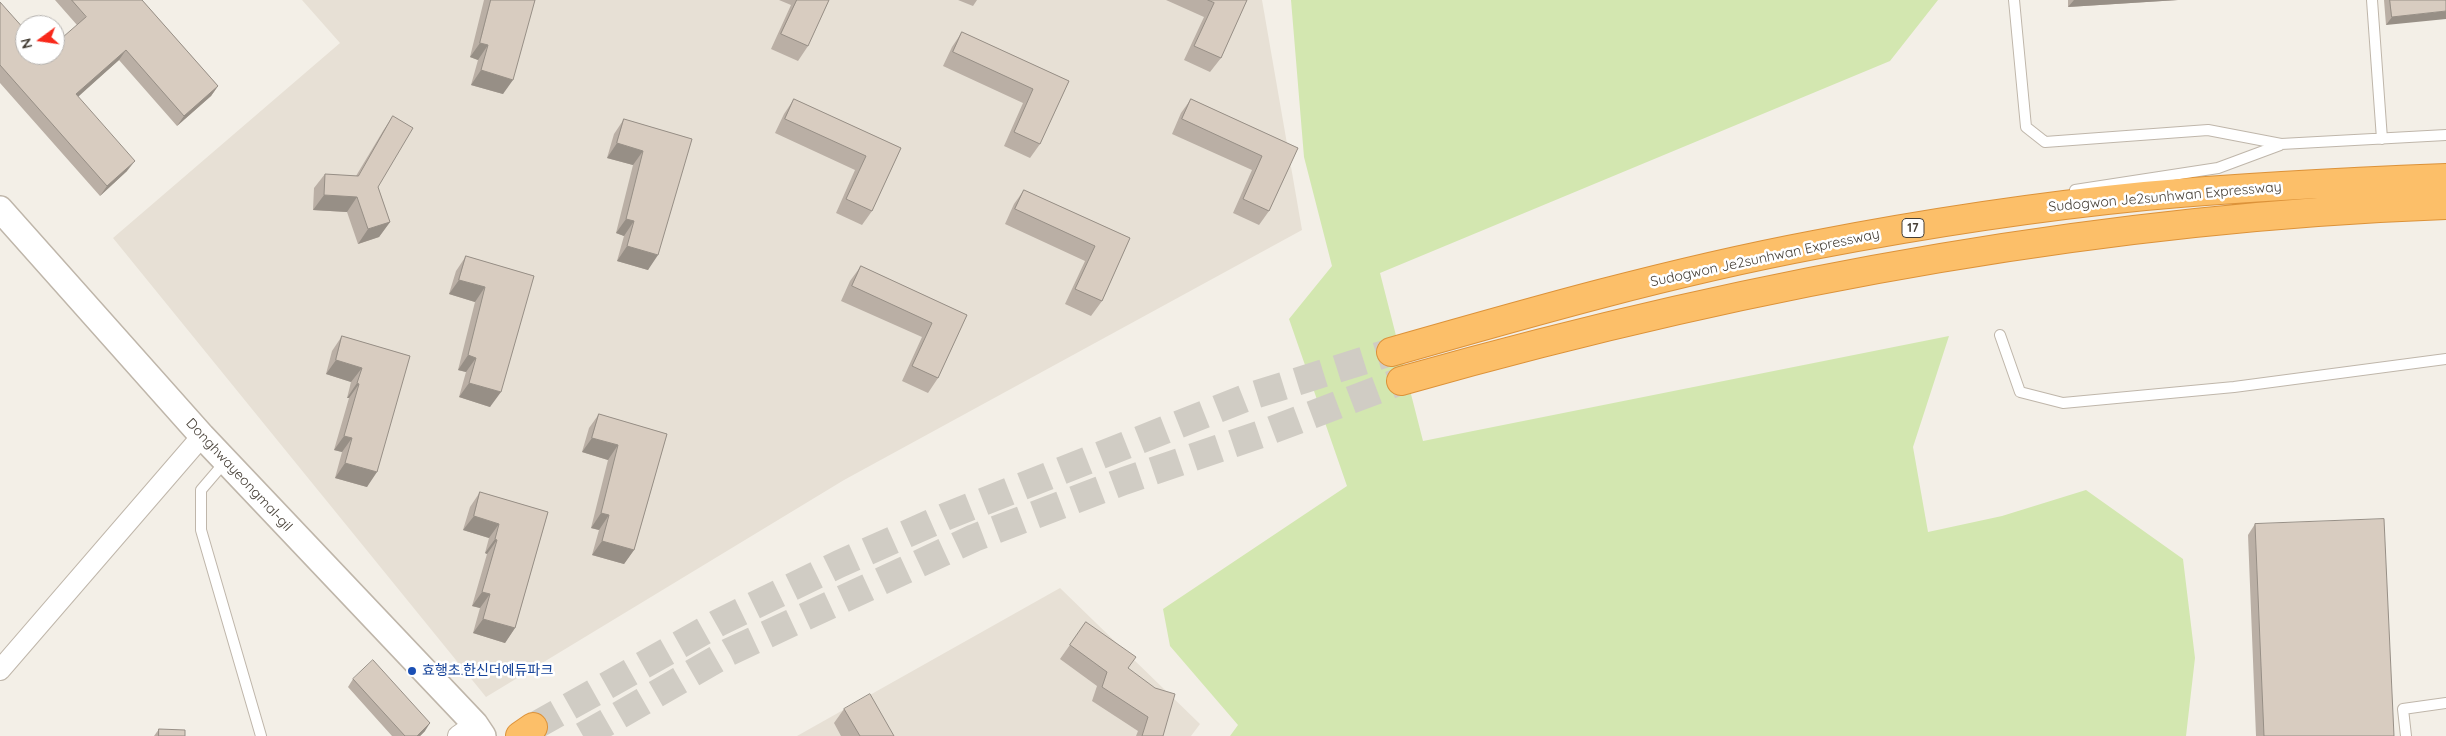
<!DOCTYPE html>
<html>
<head>
<meta charset="utf-8">
<style>
  body { margin:0 }
  #map { position:relative; width:2446px; height:736px; overflow:hidden; background:#f3efe7; font-family:Quicksand,sans-serif }
  canvas { display:block }
  .north { position:absolute; left:15px; top:15px; width:50px; height:50px; box-sizing:border-box; background:#fff; border:1px solid #b5b2af; border-radius:50%; rotate:256deg; font-size:14px; font-weight:700; line-height:20px; text-align:center; color:#463f36 }
  .north::after { content:''; display:block; margin:auto; width:18px; height:22px; background:#f8281a; clip-path:polygon(50% 0,100% 100%,50% 72%,0 100%) }
</style>
</head>
<body>
<div id="map">
<canvas width="2446" height="736"></canvas>
<div class="north">N</div>
</div>
<script>
const c = document.querySelector('canvas').getContext('2d');
c.lineJoin = 'round';
function fillPath(path, color) {
  c.fillStyle = color;
  c.fill(path, 'evenodd');
}
function stroke(path, color, width, dash) {
  c.strokeStyle = color;
  c.lineWidth = width;
  c.lineCap = dash ? 'butt' : 'round';
  c.setLineDash(dash || []);
  c.stroke(path);
}
function drawText(font, color, halo, rows, align = 'center') {
  c.font = font + ' Quicksand,"Noto Sans KR",sans-serif';
  c.lineWidth = 5;
  c.setLineDash([]);
  c.textBaseline = 'middle';
  c.strokeStyle = halo;
  c.fillStyle = color;
  for (const [text, x, y, turn = 0] of rows) {
    c.save();
    c.translate(x, y);
    c.rotate((+turn || 0) * Math.PI / 180);
    c.textAlign = isNaN(turn) ? turn : align;
    if (halo) c.strokeText(text, 0, 0);
    c.fillText(text, 0, 0);
    c.restore();
  }
}
fillPath(new Path2D(`
  M302 0H1262L1302 230 844 480 486 697 113 238 340 43Z
  M1060 588 1200 724 1191 736H797Z`), '#e7e0d5');
fillPath(new Path2D(`
  M1291 0H1938L1890 61 1380 273 1423 441 1949 336 1913 447 1928 532 2002 516 2086 490 2183 559 2195 658 2186 736H1230L1238 725 1170 646 1163 609 1347 486 1289 319 1332 266 1304 157Z`), '#d3e7b0');
stroke(new Path2D(`
  M533 727 718 623 839 564 947 516 1248 397 1391 352
  M583 736 729 652 974 538 1124 481 1261 434 1401 381`), '#d0ccc4', 28, [28, 14]);
const service = new Path2D(`
  M2014 0 2026 127 2045 142 2208 130 2281 144 2446 135
  M2372 0 2382 139
  M2075 190 2218 168 2280 145
  M2000 335 2020 392 2063 403 2234 387 2446 359
  M225 462 201 490V530L261 736
  M2406 736 2403 709 2446 703`);
const minor = new Path2D(`
  M0 670 202 436
  M458 736 475 724`);
const tertiary = new Path2D(`
  M0 209 202 436 475 724 483 736`);
const motorway = new Path2D(`
  M1391 352C1531 312 1671 272 1814 245 1923 224 2034 207 2145 196 2245 187 2345 182 2446 178
  M1401 381C1739 285 2095 218 2446 205
  M520 736 533 727`);
stroke(service, '#bfb6aa', 12);
stroke(minor, '#bfb6aa', 22);
stroke(tertiary, '#bfb6aa', 28);
stroke(motorway, '#dc9239', 30);
stroke(service, '#fff', 10);
stroke(minor, '#fff', 20);
stroke(tertiary, '#fff', 25);
stroke(motorway, '#fcbf69', 28);
fillPath(new Path2D(`
  M55 0H142L218 86 211 96 177 126 119 60 78 96 127 171 100 196 0 83V2L25 55H55L77 25Z
  M484 0H535L503 94 471 85 478 60 470 57Z
  M779 0H829L808 46 798 61 771 49 791 5Z
  M958 0H977L973 6Z
  M1166 0H1247L1221 58 1210 72 1184 60 1204 17Z
  M2068 0H2178L2068 7Z
  M2384 0H2446L2386 25Z
  M962 32 1069 81 1040 144 1030 158 1004 146 1023 103 943 66 952 47Z
  M794 99 901 148 872 211 862 225 836 213 855 170 775 133 784 114Z
  M1191 99 1298 148 1269 211 1259 225 1233 213 1252 170 1172 134 1181 113Z
  M393 116 378 187 390 222 379 237 358 244 347 212 313 210 314 188 325 174 356 176 383 131Z
  M624 119 692 139 648 270 617 261 624 236 616 233 633 165 607 158 614 134Z
  M1024 190 1130 238 1102 301 1091 316 1065 304 1085 261 1005 224 1014 204Z
  M466 256 534 276 490 407 459 397 466 372 458 370 475 302 449 294 456 271Z
  M861 266 967 315 938 378 928 393 902 381 922 337 841 301 850 281Z
  M342 336 410 356 367 487 335 478 342 452 334 450 349 398H347L351 382 326 374 332 351Z
  M599 414 667 434 634 550 624 564 592 555 599 530 591 528 608 460 582 452 589 428Z
  M480 492 548 512 515 628 505 643 473 633 480 608 472 606 487 554 485 553 489 538 463 530 470 507Z
  M2255 524 2394 736H2256L2248 535Z
  M1086 622 1128 668 1163 736H1136L1138 731 1092 701 1097 686 1060 659Z
  M353 679 425 731 420 736H392L348 687Z
  M844 709 894 736H841L834 723Z
  M159 729 185 736H154Z`), '#baafa5');
fillPath(new Path2D(`
  M2074 0H2178L2068 7Z
  M2446 11V19L2386 25 2392 17Z
  M480 43 488 45 478 60 470 57Z
  M126 50 119 60 69 105 76 94Z
  M481 70 513 80 503 94 471 85Z
  M218 86 211 96 177 126 184 116Z
  M617 143 643 151 633 165 607 158Z
  M135 161 127 171 100 196 107 186Z
  M324 195 357 197 347 212 313 210Z
  M626 219 634 221 624 236 616 233Z
  M390 222 379 237 358 244 368 229Z
  M627 246 658 255 648 270 617 261Z
  M459 280 485 287 475 302 449 294Z
  M468 355 476 358 466 372 458 370Z
  M336 360 362 368 351 382 326 374Z
  M357 383 359 384 349 398H347Z
  M469 383 501 392 490 407 459 397Z
  M344 436 352 438 342 452 334 450Z
  M592 438 618 445 608 460 582 452Z
  M345 463 377 472 367 487 335 478Z
  M601 513 609 515 599 530 591 528Z
  M474 516 499 524 489 538 463 530Z
  M495 539 497 540 487 554 485 553Z
  M602 541 634 550 624 564 592 555Z
  M482 592 490 594 480 608 472 606Z
  M483 619 515 628 505 643 473 633Z
  M430 723 425 731 420 736H417Z`), '#978f86');
const building = new Path2D(`
  M72 0H142L218 86 184 116 126 50 76 94 135 161 107 186 0 65V2L25 30V55H55V44L86 17Z
  M491 0H535L513 80 481 70 488 45 480 43Z
  M797 0H829L808 46 781 34Z
  M1208 0H1247L1221 58 1194 46 1214 3Z
  M2390 0H2446V11L2392 17Z
  M962 32 1069 81 1040 144 1014 132 1033 89 953 52Z
  M794 99 901 148 872 211 846 199 866 156 785 119Z
  M1191 99 1298 148 1269 211 1243 199 1262 156 1182 119Z
  M393 116 413 128 378 187 390 222 368 229 357 197 324 195 325 174 358 176Z
  M624 119 692 139 658 255 627 246 634 221 626 219 643 151 617 143Z
  M1024 190 1130 238 1102 301 1075 289 1095 246 1015 209Z
  M466 256 534 276 501 392 469 383 476 358 468 355 485 287 459 280Z
  M861 266 967 315 938 378 912 366 932 323 852 286Z
  M342 336 410 356 377 472 345 463 352 438 344 436 359 384 357 383 362 368 336 360Z
  M599 414 667 434 634 550 602 541 609 515 601 513 618 445 592 438Z
  M480 492 548 512 515 628 483 619 490 594 482 592 497 540 495 539 499 524 474 516Z
  M2384 519 2394 736H2264L2255 524Z
  M1086 622 1136 657 1128 668 1155 688 1175 694 1163 736H1142L1148 717 1102 687 1107 672 1070 645Z
  M373 660 430 723 417 736H405L353 679Z
  M870 694 894 736H860L844 709Z
  M159 729 185 730V736H159Z`);
fillPath(building, '#d8ccc0');
stroke(building, '#978f86', 1);
for (const [x, y, r, color] of [
  [412,671,5,"#1a4fb4"]
]) {
  const dot = new Path2D();
  dot.arc(x, y, r, 0, 2 * Math.PI);
  c.fillStyle = color;
  c.fill(dot);
  stroke(dot, '#fff', 2);
}
for (const [x, y, w] of [
  [1913,228,22]
]) {
  const box = new Path2D();
  box.roundRect(x - w / 2, y - 9.5, w, 19, 4);
  c.fillStyle = '#fff';
  c.fill(box);
  stroke(box, '#463f36', 1);
}
drawText('bold 12px', '#463f36', null, [
  ["17",1913,228]
]);
drawText('14px', '#463f36', '#fff', [
  ["Sudogwon Je2sunhwan Expressway",2165,197,-5],
  ["Sudogwon Je2sunhwan Expressway",1765,258,-12],
  ["Donghwayeongmal-gil",239,475,47]
]);
drawText('14px', '#164399', '#fff', [
  ["효행초.한신더에듀파크",422,671]
], 'left');
</script>
</body>
</html>
